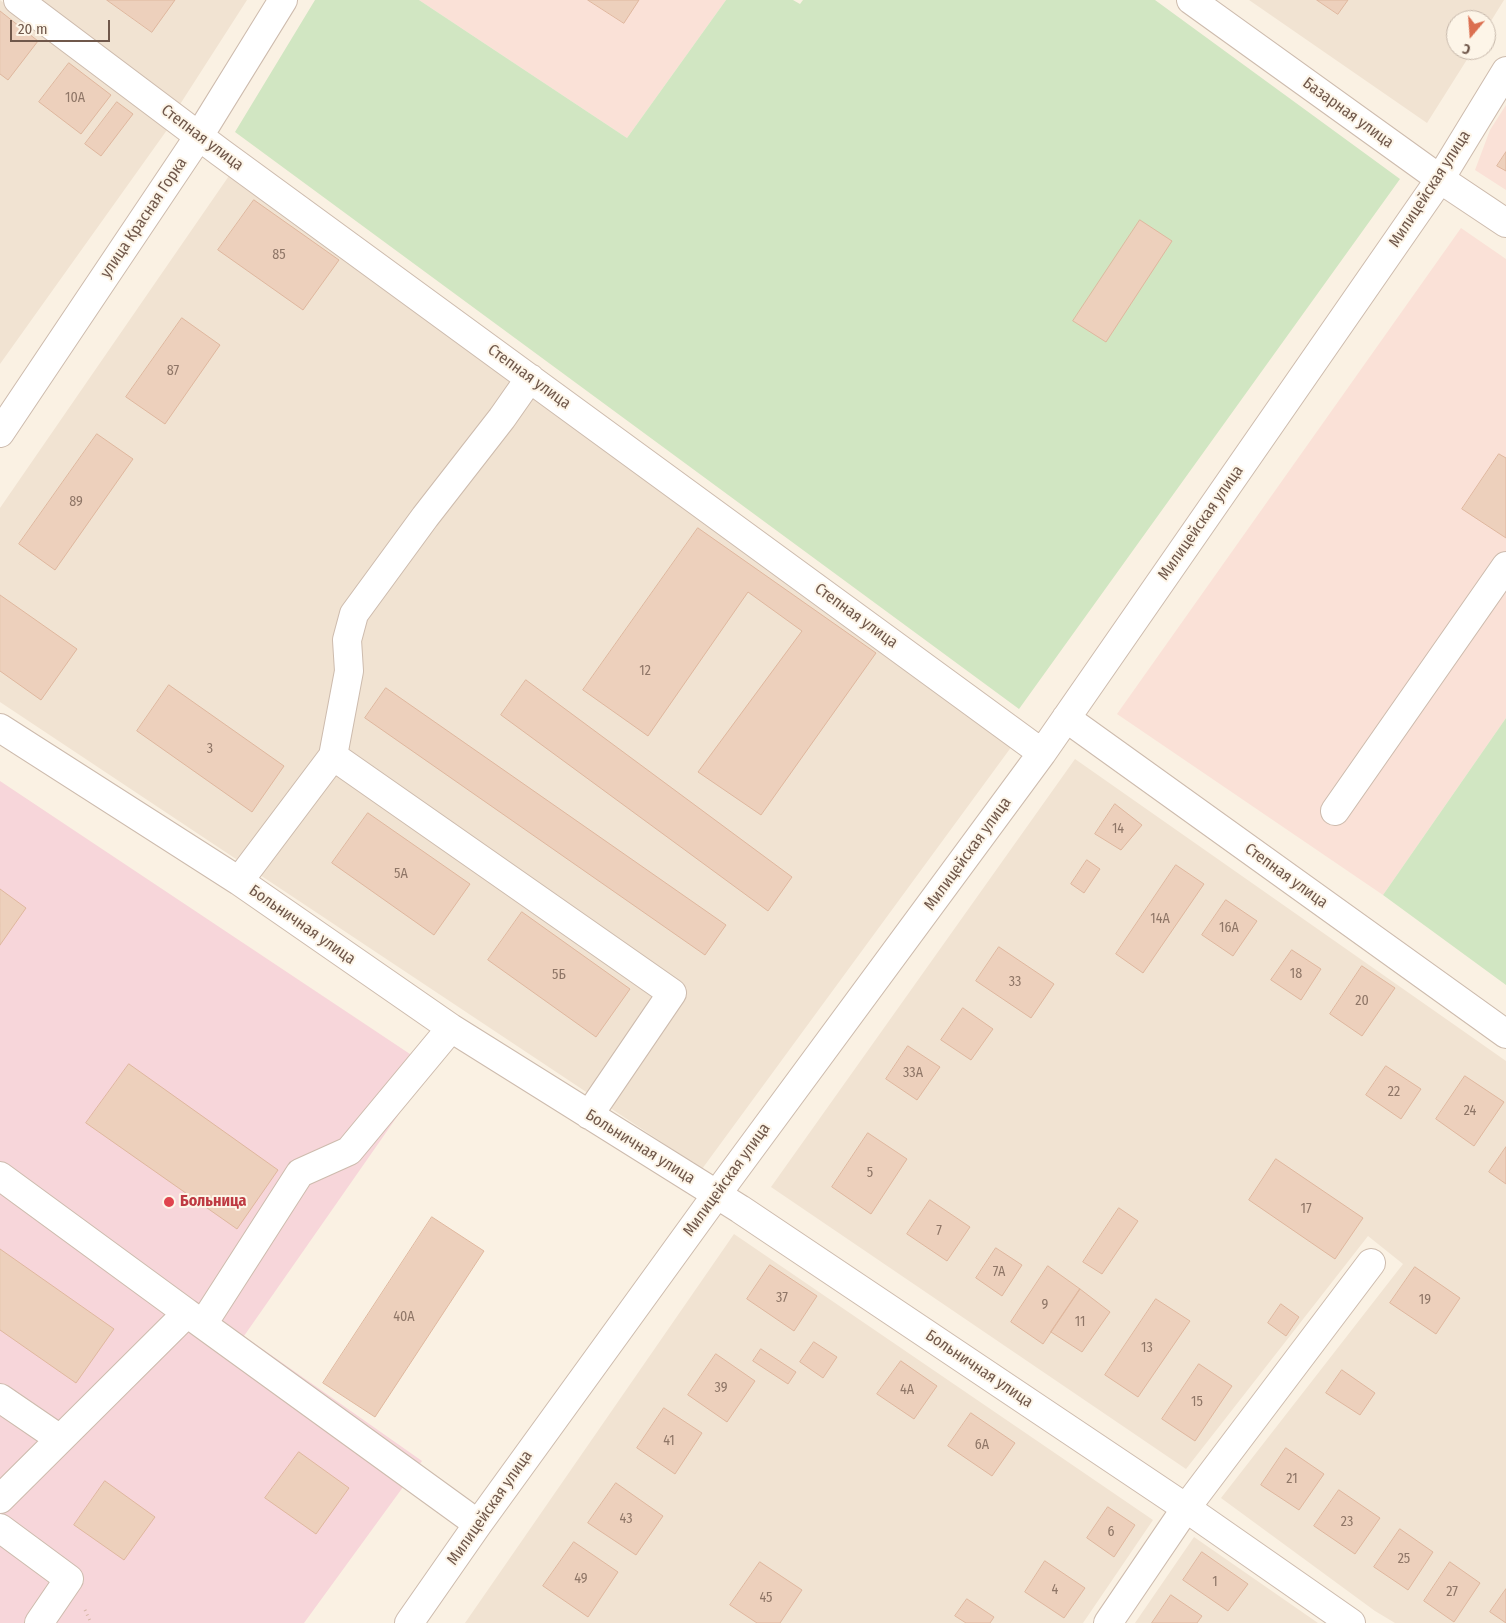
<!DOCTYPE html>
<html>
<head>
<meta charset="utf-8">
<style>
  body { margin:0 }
  #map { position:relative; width:1506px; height:1623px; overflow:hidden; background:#faf1e3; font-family:"Fira Sans Condensed",sans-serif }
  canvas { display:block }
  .north { position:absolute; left:1446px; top:10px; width:50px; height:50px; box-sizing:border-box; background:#fdf5e8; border:1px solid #c5b6a9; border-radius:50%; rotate:198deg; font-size:14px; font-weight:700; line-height:20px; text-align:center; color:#70584b }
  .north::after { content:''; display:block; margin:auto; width:18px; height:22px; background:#db6f50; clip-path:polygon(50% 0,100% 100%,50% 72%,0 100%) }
  .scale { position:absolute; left:10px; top:20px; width:100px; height:22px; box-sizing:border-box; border:2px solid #70584b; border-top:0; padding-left:6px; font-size:15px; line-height:18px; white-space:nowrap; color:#70584b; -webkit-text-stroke:4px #fdf5e8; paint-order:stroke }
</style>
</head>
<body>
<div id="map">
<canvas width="1506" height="1623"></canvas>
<div class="north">С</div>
<div class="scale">20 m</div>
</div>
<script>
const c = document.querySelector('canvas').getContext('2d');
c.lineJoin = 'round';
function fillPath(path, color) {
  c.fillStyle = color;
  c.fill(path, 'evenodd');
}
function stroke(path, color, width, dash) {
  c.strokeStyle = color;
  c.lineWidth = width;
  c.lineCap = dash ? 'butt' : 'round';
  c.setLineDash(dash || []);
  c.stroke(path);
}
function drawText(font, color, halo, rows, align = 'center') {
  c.font = font + ' "Fira Sans Condensed",sans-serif';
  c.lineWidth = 4;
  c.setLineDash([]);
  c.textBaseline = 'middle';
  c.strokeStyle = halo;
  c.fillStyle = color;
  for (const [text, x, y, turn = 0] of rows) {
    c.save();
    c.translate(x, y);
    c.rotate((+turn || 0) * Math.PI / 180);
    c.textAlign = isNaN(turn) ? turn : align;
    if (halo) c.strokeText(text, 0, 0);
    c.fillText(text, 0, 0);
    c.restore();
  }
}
fillPath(new Path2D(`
  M0 0 167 130 0 364Z
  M32 0H247L177 109Z
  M1249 0H1504L1486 29V20H1456V50H1473L1427 123Z
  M233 170 1012 746 702 1169 0 702V508Z
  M1075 759 1506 1061V1623H1395L1375 1611 1221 1498 1403 1264 1368 1236 1186 1469 771 1187Z
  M734 1234 1153 1520 1083 1623H465Z
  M1194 1537 1318 1623H1135Z`), '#f1e3d2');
fillPath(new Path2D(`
  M419 0H726L627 138Z
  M1506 105V190L1475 170 1490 130Z
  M1461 228 1506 259V718L1383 895 1117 714Z`), '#fae1d7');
fillPath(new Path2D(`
  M0 781 431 1068 244 1336 422 1461 304 1623H0Z`), '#f7d6da');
fillPath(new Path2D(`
  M315 0H419L627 138 726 0H793L800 4 803 0H1155L1400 179 1019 709 235 132Z
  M1506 718V985L1383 895Z`), '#d1e6c2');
const building = new Path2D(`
  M107 0H175L152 32Z
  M588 0H639L624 23Z
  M1317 0H1348L1338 14Z
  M0 11 38 41 8 80 0 74Z
  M69 63 111 95 81 134 39 102Z
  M117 102 133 114 101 156 85 144Z
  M1506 152V171L1497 166Z
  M254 200 339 260 303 310 218 250Z
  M1140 220 1172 241 1106 342 1073 321Z
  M182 318 220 345 165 424 126 397Z
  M97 434 133 459 55 570 19 544Z
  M1499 454 1506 458V538L1462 509Z
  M698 528 876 653 761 815 698 772 802 631 748 592 648 736 583 690Z
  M0 595 77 649 41 700 0 671Z
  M526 680 792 877 768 911 501 715Z
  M169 685 284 766 252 812 137 731Z
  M386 688 726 925 705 955 365 718Z
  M1115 804 1142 825 1121 850 1095 834Z
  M368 813 470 884 434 935 332 863Z
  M1087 860 1100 869 1084 893 1071 884Z
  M1176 865 1204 884 1143 973 1116 954Z
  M0 889 26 908 0 945Z
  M1226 900 1257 921 1233 956 1202 935Z
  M522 912 630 989 596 1037 488 960Z
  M999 947 1054 984 1031 1018 976 981Z
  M1292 950 1321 969 1301 1000 1271 980Z
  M1362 966 1395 988 1362 1036 1330 1014Z
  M963 1008 993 1029 971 1060 941 1040Z
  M908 1046 940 1067 917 1100 886 1079Z
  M129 1064 278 1170 237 1229 86 1123Z
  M1386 1066 1421 1089 1401 1119 1366 1095Z
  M1465 1076 1504 1102 1474 1146 1436 1119Z
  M868 1133 907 1159 871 1214 832 1187Z
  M1506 1147V1184L1489 1172Z
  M1276 1159 1363 1218 1335 1259 1249 1200Z
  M930 1200 970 1227 947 1261 907 1234Z
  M1119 1208 1138 1221 1102 1274 1083 1262Z
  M432 1217 484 1251 375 1417 323 1383Z
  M996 1248 1022 1265 1002 1296 976 1278Z
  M0 1249 114 1329 76 1383 0 1330Z
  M770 1265 817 1296 794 1331 747 1299Z
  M1048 1266 1080 1289 1043 1344 1011 1322Z
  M1415 1267 1460 1298 1436 1334 1390 1303Z
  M1080 1289 1110 1312 1082 1352 1051 1332Z
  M1156 1299 1190 1321 1138 1397 1105 1375Z
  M1281 1304 1299 1317 1286 1336 1268 1323Z
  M814 1342 837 1357 823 1378 800 1362Z
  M761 1349 796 1372 788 1384 753 1361Z
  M716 1354 755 1381 727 1422 688 1395Z
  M901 1361 937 1386 914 1419 877 1394Z
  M1199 1364 1232 1386 1195 1441 1162 1419Z
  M1342 1370 1375 1393 1360 1415 1326 1393Z
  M664 1408 702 1433 675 1474 637 1448Z
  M971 1413 1015 1443 992 1476 948 1446Z
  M1286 1448 1324 1474 1299 1510 1261 1485Z
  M299 1452 349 1488 316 1534 265 1498Z
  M105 1481 155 1517 124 1560 74 1525Z
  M616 1483 663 1516 636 1555 588 1523Z
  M1339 1490 1380 1518 1355 1554 1314 1526Z
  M1108 1507 1135 1525 1114 1557 1087 1538Z
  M1400 1529 1433 1552 1408 1590 1374 1567Z
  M574 1542 618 1572 588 1617 543 1586Z
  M1202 1552 1248 1584 1228 1611 1183 1580Z
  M1045 1561 1085 1588 1064 1618 1025 1592Z
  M760 1562 802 1590 780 1623H757L730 1605Z
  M1450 1562 1480 1583 1454 1622 1424 1601Z
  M1506 1589V1623L1490 1612Z
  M1171 1595 1202 1616 1197 1623H1152Z
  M967 1599 994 1617 990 1623H966L955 1616Z`);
fillPath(building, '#edd0bc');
stroke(building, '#dfb79e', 1);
const minor = new Path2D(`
  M18 0 220 152 1042 753
  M1191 0 1440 179 1506 223
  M0 433 199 136 283 0
  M1066 718 1506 1034
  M0 728 239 881 451 1028 740 1209 1186 1508 1351 1623
  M333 756 349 671 347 640 354 614 425 517 502 418 530 378
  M1335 811 1506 566
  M239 881 333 756 672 993 589 1115
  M0 1176 187 1313
  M203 1324 300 1173 349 1151 451 1028
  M0 1398 60 1439
  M0 1499 187 1313 478 1524
  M0 1528 69 1579 39 1623
  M409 1623 478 1524 717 1194 1042 753 1440 179 1506 71
  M1108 1623 1186 1508 1371 1263`);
stroke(minor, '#cdbbad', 30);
stroke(new Path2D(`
  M85 1610 91 1623`), '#d2b3a0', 3, [1, 4]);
stroke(minor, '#fff', 28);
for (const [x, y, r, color] of [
  [169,1202,6,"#e0444e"]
]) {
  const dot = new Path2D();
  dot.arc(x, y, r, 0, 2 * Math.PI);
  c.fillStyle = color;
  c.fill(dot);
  stroke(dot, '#fdf5e8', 2);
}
drawText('14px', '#8f7667', null, [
  ["10А",75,98],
  ["85",279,255],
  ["87",173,371],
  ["89",76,502],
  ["12",645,671],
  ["3",210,749],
  ["14",1118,829],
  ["5А",401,874],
  ["14А",1160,919],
  ["16А",1229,928],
  ["18",1296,974],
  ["5Б",559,975],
  ["33",1015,982],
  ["20",1362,1001],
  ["33А",913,1073],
  ["22",1394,1092],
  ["24",1470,1111],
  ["5",870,1173],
  ["17",1306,1209],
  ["7",939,1231],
  ["7А",999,1272],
  ["37",782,1298],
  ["19",1425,1300],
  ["9",1045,1305],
  ["40А",404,1317],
  ["11",1080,1322],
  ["13",1147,1348],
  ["39",721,1388],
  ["4А",907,1390],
  ["15",1197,1402],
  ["41",669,1441],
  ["6А",982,1445],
  ["21",1292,1479],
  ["43",626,1519],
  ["23",1347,1522],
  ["6",1111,1532],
  ["25",1404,1559],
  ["49",581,1579],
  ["1",1215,1582],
  ["4",1055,1590],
  ["27",1452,1592],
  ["45",766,1598]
]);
drawText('16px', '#70584b', '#fdf5e8', [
  ["Базарная улица",1348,113,36],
  ["Степная улица",202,138,37],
  ["Милицейская улица",1430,189,-57],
  ["улица Красная Горка",144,218,-56],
  ["Степная улица",529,377,36],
  ["Милицейская улица",1201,523,-55],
  ["Степная улица",856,616,36],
  ["Милицейская улица",968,854,-54],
  ["Степная улица",1286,876,36],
  ["Больничная улица",302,925,35],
  ["Больничная улица",640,1147,32],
  ["Милицейская улица",727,1180,-54],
  ["Больничная улица",979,1369,34],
  ["Милицейская улица",490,1508,-55]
]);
drawText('bold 16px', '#be3a42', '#fdf5e8', [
  ["Больница",180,1202]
], 'left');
</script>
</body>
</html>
